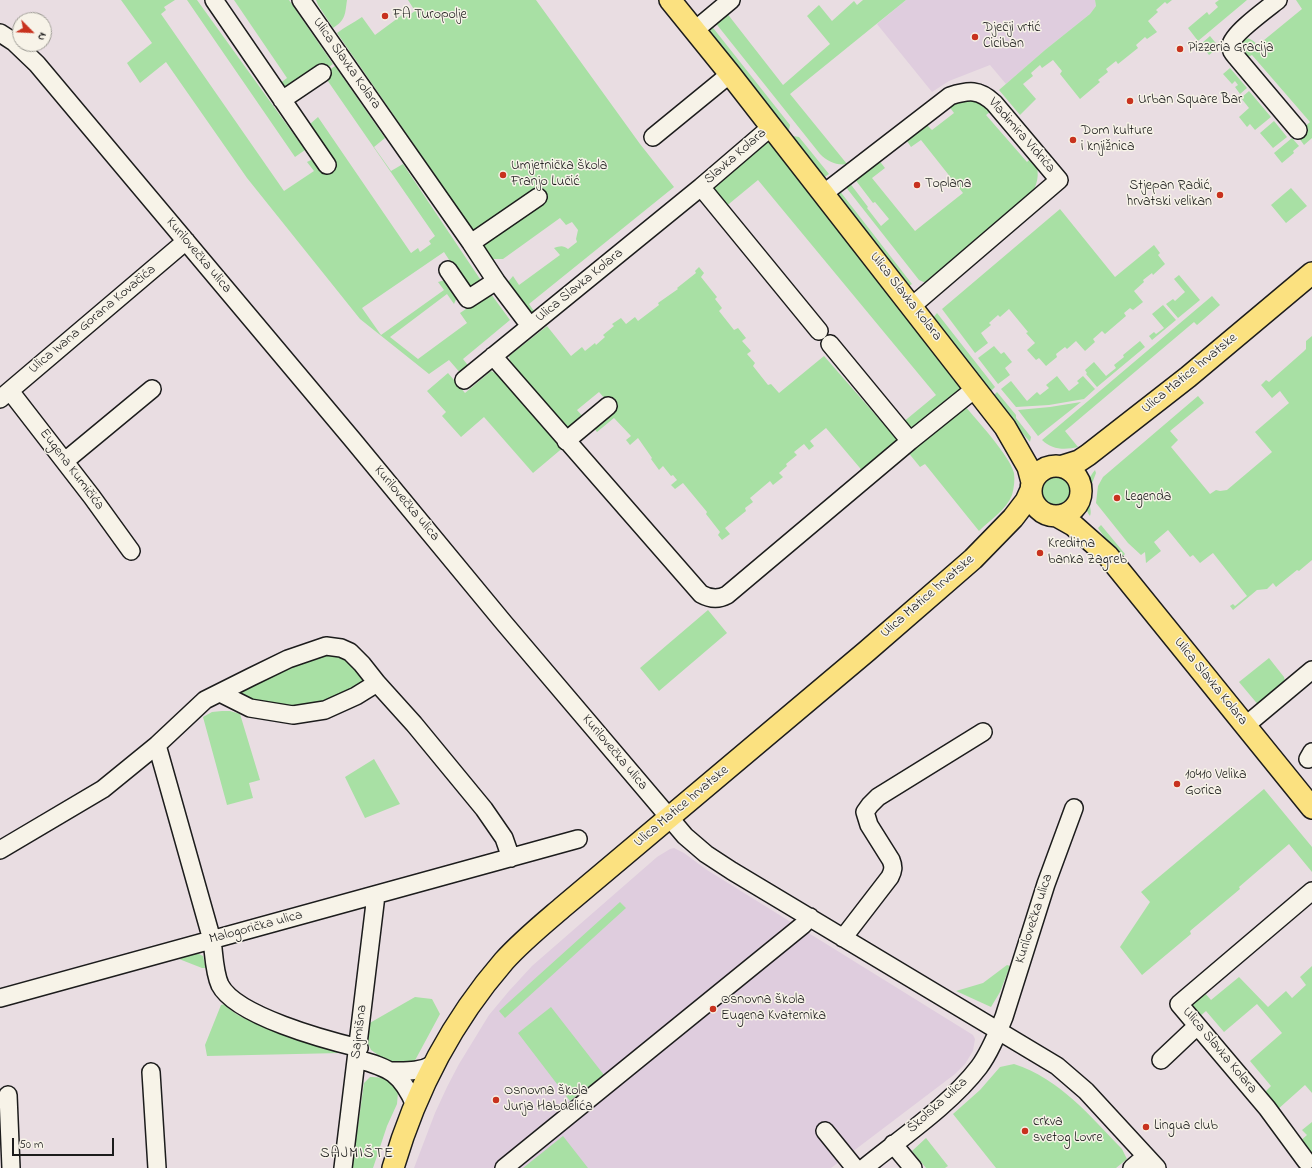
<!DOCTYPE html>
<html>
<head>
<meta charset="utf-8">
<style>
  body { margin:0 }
  #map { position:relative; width:1312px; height:1168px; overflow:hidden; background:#e9dde2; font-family:"Indie Flower",sans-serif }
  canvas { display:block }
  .north { position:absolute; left:12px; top:12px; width:40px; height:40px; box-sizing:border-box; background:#f7f3e8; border:1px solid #9f9d96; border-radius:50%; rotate:114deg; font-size:11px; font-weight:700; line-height:16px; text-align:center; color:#1c1c1c }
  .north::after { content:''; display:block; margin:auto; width:14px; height:18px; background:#c8321e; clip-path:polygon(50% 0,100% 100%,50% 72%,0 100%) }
  .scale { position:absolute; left:12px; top:1138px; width:102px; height:18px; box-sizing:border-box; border:2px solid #1c1c1c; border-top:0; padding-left:5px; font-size:12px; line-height:14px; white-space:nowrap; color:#1c1c1c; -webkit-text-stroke:3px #f7f3e8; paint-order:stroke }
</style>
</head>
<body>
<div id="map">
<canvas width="1312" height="1168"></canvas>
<div class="north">N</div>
<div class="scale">50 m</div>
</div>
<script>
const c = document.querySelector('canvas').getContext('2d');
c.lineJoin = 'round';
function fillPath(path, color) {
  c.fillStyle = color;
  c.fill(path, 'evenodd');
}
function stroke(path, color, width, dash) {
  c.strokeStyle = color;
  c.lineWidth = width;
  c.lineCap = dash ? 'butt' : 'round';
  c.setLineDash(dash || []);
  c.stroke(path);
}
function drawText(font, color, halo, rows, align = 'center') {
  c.font = font + ' "Indie Flower",sans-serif';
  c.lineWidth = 3;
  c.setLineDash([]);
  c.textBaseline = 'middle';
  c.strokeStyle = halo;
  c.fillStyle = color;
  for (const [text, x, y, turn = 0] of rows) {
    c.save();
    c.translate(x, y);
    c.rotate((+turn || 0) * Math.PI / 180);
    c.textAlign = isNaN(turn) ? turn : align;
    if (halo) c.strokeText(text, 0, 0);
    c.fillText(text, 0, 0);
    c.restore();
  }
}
fillPath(new Path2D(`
  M906 0H1095L1096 6 1090 14 1045 50 1006 84 990 65 949 81 932 92 877 24Z
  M674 848 684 853 707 870 973 1035 975 1039 973 1051 965 1064 955 1074 831 1168H414L435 1113 447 1087 459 1064 489 1015 509 991 532 966 657 857 670 849Z`), '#dfcdde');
fillPath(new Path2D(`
  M121 0H175L164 7 166 10 161 14 284 191 314 171 307 162 311 160H317L309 131 310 124 318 117 411 253 418 248 420 252 431 244 429 241 435 236 323 74 335 66 385 138 374 147 391 171 403 164 482 282 472 288 466 286 444 252 362 308 381 335 444 290 438 282 445 280 457 297 454 304 447 294 390 337 418 359 467 323 460 313 487 295 491 294 510 320 463 359 470 368 462 375 449 360 429 374 360 319 247 178 166 62 140 83 127 63 152 43Z
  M187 0H197L305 150 295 157Z
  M234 0H289L333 64 321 73 286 89 282 88 279 84 287 78Z
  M316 0H347C345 14 346 20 333 28L318 5Z
  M408 0H536L640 144 674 187 529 304 536 314 529 315 508 282 513 276 519 285 560 255 554 248C560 246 563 245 568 249L577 242 576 239 578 230 572 222 566 225 560 218 503 259H493L337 33C345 27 353 23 362 17L375 35 402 15 405 18 415 11Z
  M863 0H906L790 94 847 164C837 166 827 161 820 154L714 21 726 12 783 85 830 44 807 16 819 5 832 21 854 1 857 5Z
  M1095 0H1172L1167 4 1165 2 1156 10 1158 12 1148 21 1157 32 1147 39 1145 37 1136 45 1138 48 1118 64 1116 61 1106 69 1108 72 1098 80 1100 82 1080 99 1060 74 1062 71 1053 60 1042 68 1040 65 1031 73 1033 76 1023 84 1036 99 1020 115 999 90 1045 50 1090 14 1096 6Z
  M1219 0H1247L1198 41 1188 28 1207 12 1209 15 1218 7 1215 3Z
  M1296 0H1312V138L1304 145 1299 138V132L1310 122 1252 55 1246 58 1238 45C1246 36 1249 37 1258 45L1302 9Z
  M710 24 790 125 789 130 786 133 707 33Z
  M1210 36 1219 47 1209 55 1201 44Z
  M1230 68 1247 88 1240 94 1235 87 1238 85 1235 81 1232 84 1223 74Z
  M1249 91 1271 117 1255 130 1250 124 1247 127 1239 117 1249 108 1241 98Z
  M969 97 994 109 986 115 1027 162 1033 156C1040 171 1039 180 1032 194L926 283 919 280 845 186 849 182 868 207 867 208 881 226 889 219 875 202 873 203 854 178 878 159 885 168 872 178 915 231 963 193 921 140 911 147 907 141 918 131 925 123 932 130 954 113 948 105Z
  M1274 121 1287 137 1273 148 1260 133Z
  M793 136 799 137 829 174 822 179 790 139Z
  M1292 138 1299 146 1293 151 1294 153 1282 163 1274 153Z
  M763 143H770L773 144 963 385 962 390 912 435 902 423 936 395 758 180 724 208 714 189V186Z
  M1291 188 1307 206 1286 223 1271 205Z
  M839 190 912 284 906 288 834 194Z
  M1060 209 1115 277 1154 245 1160 253 1158 255 1165 264 1153 275 1152 273 1143 280 1144 282 1134 291 1143 302 1133 310 1130 308 1124 313 1126 316 1105 334 1102 331 1093 339 1095 342 1085 351 1076 341 1067 349 1065 347 1056 354 1057 357 1046 366 1039 358 1036 360 1027 350 1035 343 1026 333 1028 332 1009 309 1000 317 998 315 989 323 991 325 981 333 988 343 975 353 942 309Z
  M699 267 704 273 701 277 717 297 715 299 722 308 719 311 734 330 738 328 746 338 742 341 751 351 747 354 755 363 753 366 768 385 771 384 779 393 824 356 901 444 865 474 826 428 810 441 814 446 809 450 804 444 794 452 797 455 786 464 787 466 779 473 783 477 773 485 770 481 750 498 753 502 745 508 746 511 725 528 730 534 722 540 718 535 720 532 706 514 707 512 683 483 675 489 671 485 677 480 673 475 671 476 663 466 659 470 651 459 652 458 638 438 630 445 626 440 631 436 614 418 597 432 593 427 614 409 599 392 577 410 585 419 567 434 512 369 509 356 547 326 571 356 582 347 585 351 595 343 596 345 605 337 603 335 614 326 612 324 621 318 626 324 635 317 638 321 659 305 658 303 678 289 677 288 696 273 695 271Z
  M1179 275 1200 300 1178 318 1166 304 1173 299 1175 301 1185 292 1174 279Z
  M1212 296 1220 305 1197 325 1194 322 1065 431 1078 447C1065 450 1052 450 1042 440Z
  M1163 305 1176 320 1152 340 1149 336 1154 332 1156 334 1164 328 1152 314Z
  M937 313 995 387 989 393 932 319Z
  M1312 336V560L1299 571 1297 570 1276 587 1273 583 1267 589 1257 590 1233 610 1230 606 1233 604 1235 606 1247 596 1213 553 1200 563 1193 555 1190 557 1168 530 1154 542 1161 551 1146 563 1145 552 1141 555 1128 543 1096 503 1098 486 1103 477 1198 396 1204 403 1170 431 1178 440 1171 447 1210 494 1216 490 1220 491 1227 490 1272 452 1255 432 1289 403 1280 391 1272 398 1261 385 1266 380 1269 382 1303 352 1306 349V341Z
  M1140 341 1145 347 1097 387 1086 374 1087 373 1085 370 1094 362 1106 376 1116 368 1114 365 1124 357 1123 355Z
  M994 346 1001 354 1004 352 1012 362 1005 368 1010 375 998 384 978 358Z
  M491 371 503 377 565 446 533 473 484 417 461 437 442 416 446 412 427 391 448 373 465 393Z
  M1057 376 1069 391 1079 383 1077 381 1083 376 1095 389 1084 399 1049 405 1016 407 1001 389 1011 381 1027 401 1037 392 1040 395 1049 388 1046 385Z
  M997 392 1016 415V418L1031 437 1030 442 1011 420 992 397Z
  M1081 402 1038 436 1018 410 1050 407Z
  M963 404C976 419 1010 456 1014 473 1015 480 1014 488 1012 495 1007 509 990 520 979 531L925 464 920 467 907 451Z
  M1095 470 1096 473C1093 481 1089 490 1089 499 1089 505 1092 511 1090 516 1081 504 1085 481 1095 470Z
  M1040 490a15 15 0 1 1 30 0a15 15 0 1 1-30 0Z
  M1101 525 1125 554 1120 559 1098 528Z
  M708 610 727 633 659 691 640 668Z
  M326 652 342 655 365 678 363 684 332 701 293 709 272 706 233 694 234 689Z
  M1269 658 1284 677 1285 681 1284 686 1260 707 1239 682Z
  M222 711H230L240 714 260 780 249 783 253 798 227 805 203 717 212 712Z
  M374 759 400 804 365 818 345 777Z
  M1264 789 1312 847V872L1289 844 1239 887 1240 889 1190 931 1191 934 1142 975 1120 947 1150 902 1141 892Z
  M620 902 626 908 505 1018 499 1011Z
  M194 954H199L203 956 206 968H202L179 959Z
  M1007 965 1010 966 1000 992 991 1007 956 991 983 983Z
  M1312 966V1093L1305 1085 1277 1110 1264 1093 1271 1086 1250 1061 1282 1033 1257 1004 1224 1032 1206 1011 1198 1018 1193 1011 1192 1004 1204 992 1211 1000 1239 977 1268 1007 1286 991 1292 998 1306 985 1300 977Z
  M415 997 432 999 440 1014 412 1066H400L384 1059 371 1050 366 1039 368 1024Z
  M225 1004C234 1016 251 1021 265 1026 290 1036 315 1044 341 1053L207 1056 205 1045 221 1005Z
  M551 1007 604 1075 570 1101 518 1033Z
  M1014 1064C1060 1079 1090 1116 1122 1149L1127 1159 1116 1168H996L953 1114 980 1090 1000 1067Z
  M370 1077C385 1077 389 1080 398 1092L397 1104 387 1126 373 1168H352L364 1083Z
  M1312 1122V1156L1298 1143 1307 1135 1302 1130Z
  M563 1136 588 1168H523Z
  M926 1138 948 1166 945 1168H926L912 1151Z`), '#a8e0a4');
const minor = new Path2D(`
  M214 0 327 165
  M301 0 471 243 496 281 530 326
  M1278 0C1268 8 1232 34 1231 45 1230 51 1234 54 1238 59L1298 130
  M695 30 731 0
  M0 33 14 42 37 64 352 439 504 623 685 836 706 854 732 871 1057 1066 1086 1091 1157 1168
  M282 100 322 73
  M653 137 730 74
  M701 187 819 331
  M823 194 950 96C969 90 979 89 994 103L1059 180 912 306
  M471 243 538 197
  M448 270 468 299 496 281
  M830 344 910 441
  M493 356 701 594C710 599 718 600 727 595L910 441 976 388
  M464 380 701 187 771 127
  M10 391 92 497 131 551
  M0 399 186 241
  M566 441 608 406
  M65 461 152 389
  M220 693 250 708 293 715 325 710 356 696 377 683
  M1245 726 1312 670
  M157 745 212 940C214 954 214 972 220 985 236 1016 326 1040 359 1048
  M1308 759 1312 752
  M0 850 103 789 157 745 205 700 251 677 288 659 326 646 341 648 350 652 362 664 377 683 414 724 484 809 504 838 511 858
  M843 938 890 877C893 871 894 867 891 860L869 825 865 812 870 805 878 797 983 732
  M0 998 578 839
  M357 1059C390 1068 401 1073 415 1105
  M1161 1060 1197 1026
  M391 1071C408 1071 419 1072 434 1064
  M151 1072 157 1168
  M8 1095 11 1168
  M825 1131 855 1168
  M893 1144 913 1168
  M1306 1161 1267 1108 1179 1004 1312 891
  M343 1168 376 895
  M504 1168 803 925 810 917
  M864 1168C902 1137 950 1105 979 1067 990 1052 997 1034 1004 1017L1046 884 1074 808
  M1132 1168 1146 1156`);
const major = new Path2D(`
  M670 0 730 74 1005 427 1028 467 1032 482
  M1031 491a25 25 0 1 1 50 0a25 25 0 1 1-50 0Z
  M1063 466 1079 461 1088 455 1188 377 1312 273
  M1057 516 1073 525 1108 556 1312 808
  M393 1168C415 1092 452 1021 504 961 522 941 543 924 564 906L867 651 973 559 1013 518 1026 501 1030 492`);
stroke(minor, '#1c1c1c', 20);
stroke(major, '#1c1c1c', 24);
stroke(minor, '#f7f3e8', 17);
stroke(major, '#fbe180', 21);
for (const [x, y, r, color] of [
  [385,16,4,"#c8321e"],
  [975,37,4,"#c8321e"],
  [1180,49,4,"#c8321e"],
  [1130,101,4,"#c8321e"],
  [1073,140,4,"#c8321e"],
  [503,175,4,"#c8321e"],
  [917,185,4,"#c8321e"],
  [1220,195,4,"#c8321e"],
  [1117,498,4,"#c8321e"],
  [1040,553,4,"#c8321e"],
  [1177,784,4,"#c8321e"],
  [713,1009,4,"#c8321e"],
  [496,1100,4,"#c8321e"],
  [1146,1127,4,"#c8321e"],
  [1025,1131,4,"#c8321e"]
]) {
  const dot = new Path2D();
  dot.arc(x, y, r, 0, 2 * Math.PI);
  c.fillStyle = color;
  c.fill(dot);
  stroke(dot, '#f7f3e8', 1.5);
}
drawText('14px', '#1c1c1c', '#f7f3e8', [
  ["FA Turopolje",393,16],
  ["Dječji vrtić",983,29],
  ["Ciciban",983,45],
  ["Pizzeria Gracija",1188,49],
  ["Urban Square Bar",1138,101],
  ["Dom kulture",1081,132],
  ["i knjižnica",1081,148],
  ["Umjetnička škola",511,167],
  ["Franjo Lučić",511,183],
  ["Toplana",925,185],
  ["Stjepan Radić,",1212,187,"right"],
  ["hrvatski velikan",1212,203,"right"],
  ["Legenda",1125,498],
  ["Kreditna",1048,545],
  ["banka Zagreb",1048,561],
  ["10410 Velika",1185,776],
  ["Gorica",1185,792],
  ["Osnovna škola",721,1001],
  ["Eugena Kvaternika",721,1017],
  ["Osnovna škola",504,1092],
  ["Jurja Habdelića",504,1108],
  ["crkva",1033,1123],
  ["svetog Lovre",1033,1139],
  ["Lingua club",1154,1127]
], 'left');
drawText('14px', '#1c1c1c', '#f7f3e8', [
  ["Ulica Slavka Kolara",346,64,55],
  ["Vladimira Vidrića",1021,136,49],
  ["Slavka Kolara",736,157,-41],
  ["Kurilovečka ulica",198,256,50],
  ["Ulica Slavka Kolara",580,286,-39],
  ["Ulica Slavka Kolara",905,297,52],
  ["Ulica Ivana Gorana Kovačića",93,320,-40],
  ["Ulica Matice hrvatske",1190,374,-39],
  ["Eugena Kumičića",71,470,53],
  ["Kurilovečka ulica",406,504,50],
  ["Ulica Matice hrvatske",928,597,-41],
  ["Ulica Slavka Kolara",1210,682,51],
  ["Kurilovečka ulica",614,753,50],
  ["Ulica Matice hrvatske",682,807,-40],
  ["Kurilovečka ulica",1035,919,-72],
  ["Malogorička ulica",256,928,-15],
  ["Sajmišna",360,1032,-83],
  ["Ulica Slavka Kolara",1219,1051,50],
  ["Školska ulica",938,1106,-42]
]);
c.letterSpacing = '1px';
drawText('15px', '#1c1c1c', '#f7f3e8', [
  ["SAJMIŠTE",357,1155]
]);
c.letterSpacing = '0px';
</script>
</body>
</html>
